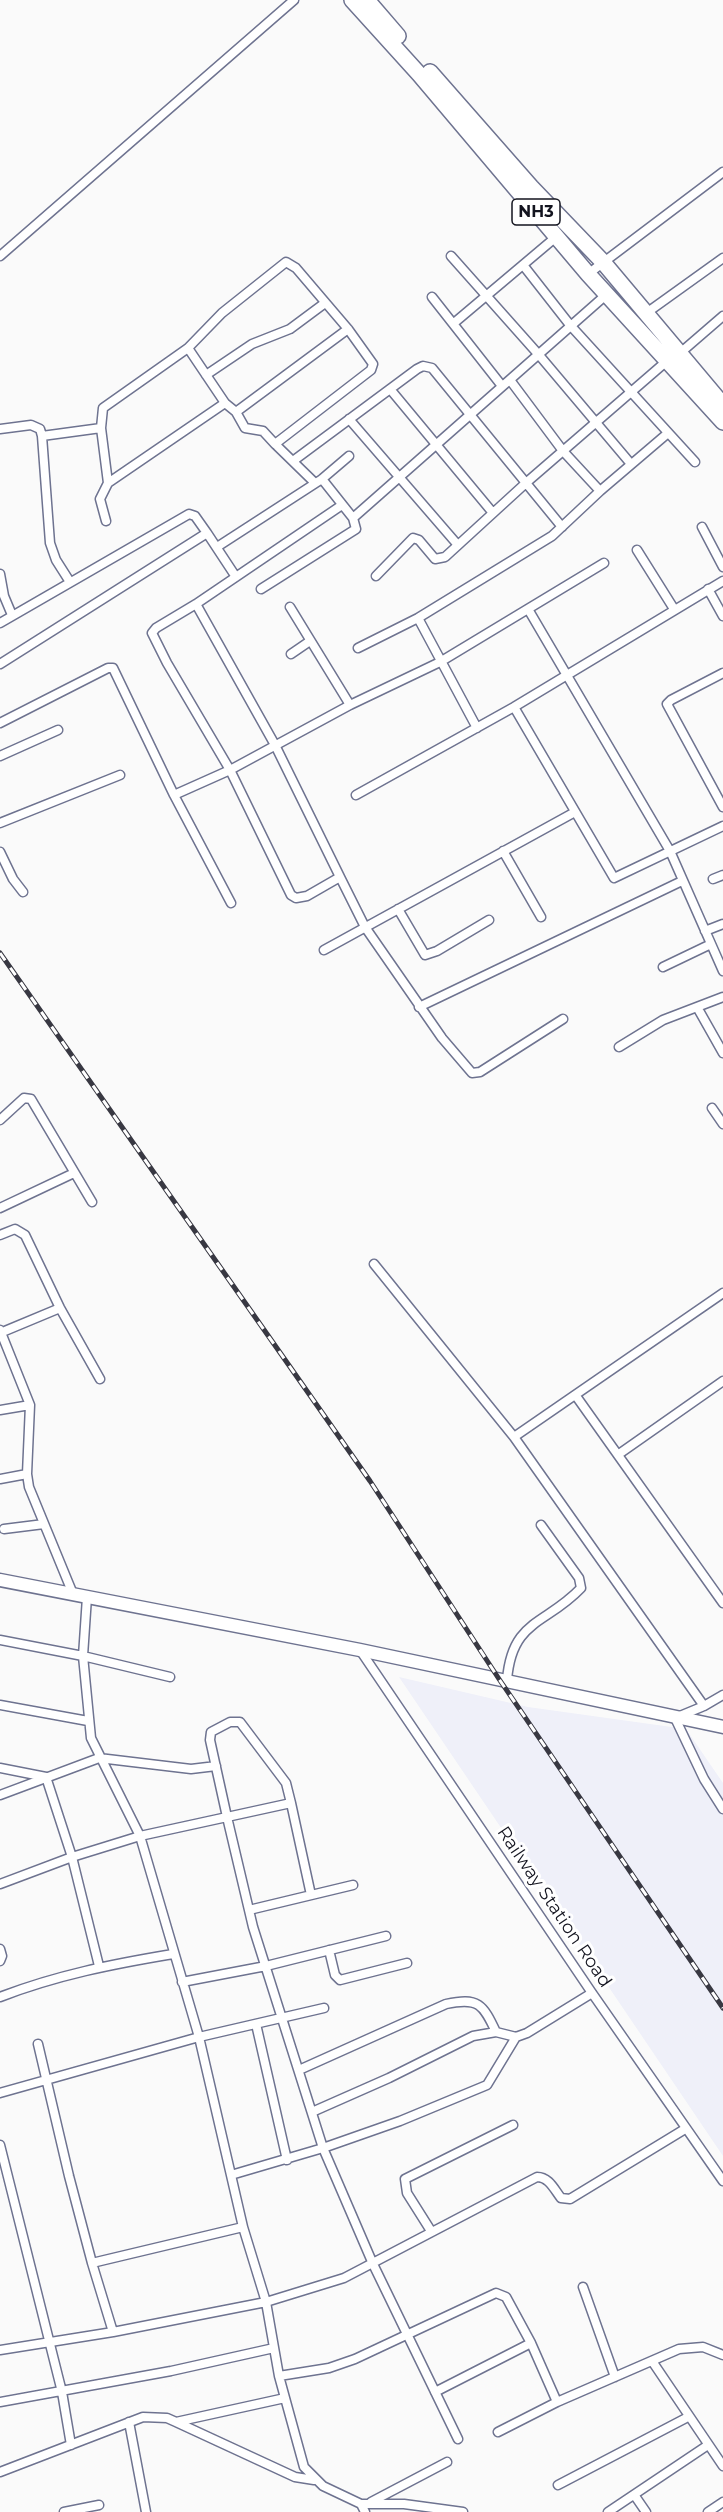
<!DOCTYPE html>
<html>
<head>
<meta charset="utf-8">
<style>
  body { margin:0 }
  canvas { display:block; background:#fafafa }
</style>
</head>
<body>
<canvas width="723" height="2512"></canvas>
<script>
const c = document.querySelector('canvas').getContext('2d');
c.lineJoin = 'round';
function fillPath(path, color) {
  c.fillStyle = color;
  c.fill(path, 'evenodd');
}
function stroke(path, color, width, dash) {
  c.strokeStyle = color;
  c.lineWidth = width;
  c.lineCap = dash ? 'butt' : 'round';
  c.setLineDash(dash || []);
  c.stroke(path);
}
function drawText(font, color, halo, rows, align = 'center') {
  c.font = font + ' Montserrat,sans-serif';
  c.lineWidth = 6;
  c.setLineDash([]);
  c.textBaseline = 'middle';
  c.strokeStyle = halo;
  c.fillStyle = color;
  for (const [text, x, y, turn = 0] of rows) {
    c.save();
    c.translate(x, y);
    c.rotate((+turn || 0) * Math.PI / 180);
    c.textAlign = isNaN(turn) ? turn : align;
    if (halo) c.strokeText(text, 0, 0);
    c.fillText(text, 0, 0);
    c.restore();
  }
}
fillPath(new Path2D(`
  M399 1677 528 1707 686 1729 723 1783V2156Z`), '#eff0f9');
const street = new Path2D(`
  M0 256 294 0
  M451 256 539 355 631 464
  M523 265 570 325 695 462
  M588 274 723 172
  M432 297 502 386
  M645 314 723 258
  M454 323 556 237
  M188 348 225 403 236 412 348 329
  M679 354 723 316
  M206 375 252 344 290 329 325 303
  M510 380 563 451 600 491
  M390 389 493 513
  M236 412 245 428 263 431 275 444
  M349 419 457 544
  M0 429 31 425 40 429 42 436 50 543 56 560 70 582
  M42 436 101 428
  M293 461 417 369 423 366 432 368 562 527
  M108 483 225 403
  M353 518 607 294
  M106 521 100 499 108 483 101 428 103 408 188 348 222 313 286 262 296 268 348 329 373 364 371 370 275 444 315 483
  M702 527 723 567
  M217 547 322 479 349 456
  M637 550 674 609
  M0 574 4 596 12 615
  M376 576 413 538 419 540 435 559 445 557 527 482 668 360
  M261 589 356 529 353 518 322 479
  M708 589 723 616
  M196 604 275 745 340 877 307 896 296 898 291 895 230 770 167 663 152 633 156 628 196 604 342 505
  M290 607 350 705
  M528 609 670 851 723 971
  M418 618 477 728
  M0 623 189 514 195 516 207 533
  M358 648 418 618 552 536 600 491 668 433
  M291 654 310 641
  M0 664 207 533 236 577
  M723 673 671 700 667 704 723 807
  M514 707 614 878 723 826
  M0 723 108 668H113L174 795 231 903
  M0 756 58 730
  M174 795 230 770 350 705 440 662 604 563
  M356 795 514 707 723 581
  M0 823 120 775
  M503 851 541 917
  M0 852 13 879 23 892
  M340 877 365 927 442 1038 472 1073 480 1072 563 1019
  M713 879 723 875
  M398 909 425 955 437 951 489 920
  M705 931 723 924
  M324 950 575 812
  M663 967 711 944
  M419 1007 682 881
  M697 1007 723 1053
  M619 1047 663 1020 723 997
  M712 1108 723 1124
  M0 1120 24 1098 31 1099 92 1202
  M0 1208 74 1173
  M0 1235 15 1229 25 1235 60 1308 100 1379
  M374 1264 514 1437
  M0 1330 30 1405 27 1474 29 1487 73 1594
  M0 1333 60 1308
  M576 1396 723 1603
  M0 1410 30 1405
  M619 1454 723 1381
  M0 1479 27 1474
  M4 1529 44 1524
  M0 1640 83 1656 170 1677
  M360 1650 592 1993 723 2181
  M507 1680C512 1619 546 1625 581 1588L579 1578 541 1525
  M723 1695 704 1706 675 1718 704 1779 723 1809
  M0 1705 88 1721
  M704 1706 514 1437 723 1293
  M0 1768 46 1777 72 1857 99 1966
  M0 1795 99 1758 191 1769 216 1766
  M291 1803 227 1817 210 1740 211 1732 230 1722H240L286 1783 291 1803 311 1895
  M0 1884 72 1857 140 1836 227 1817 253 1927 323 2148 373 2264 458 2439
  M249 1910 353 1885
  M0 1949 2 1956 0 1961
  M329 1950 335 1975 340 1980 407 1963
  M182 1982 266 1966 386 1936
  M0 1997C57 1975 113 1964 173 1954
  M256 2024 287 2160
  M38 2044 69 2176 92 2263
  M299 2070 446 2004C478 1997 483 2004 496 2032
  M0 2093 199 2037 324 2008
  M312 2112 389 2078 473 2036 496 2032 516 2037 527 2033 592 1993
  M0 2145 62 2392 71 2445
  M231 2175 323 2148 400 2121 487 2085 516 2037
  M243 2227 266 2302 279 2376 304 2467 323 2486 361 2504 365 2512
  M431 2231 407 2193 405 2179 513 2125
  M583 2287 615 2377
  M113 2332 266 2302 344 2278 537 2177C549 2177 554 2189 561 2198L570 2199 685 2129
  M531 2343 557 2402 679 2349 703 2347 723 2355
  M0 2350 113 2332 92 2263 243 2227 199 2037 140 1836 91 1738 83 1656 87 1597
  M652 2361 723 2466
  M279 2376 329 2368 355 2359 496 2293 506 2297 531 2343 435 2392
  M0 2402 171 2371 274 2348
  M129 2422 146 2512
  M176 2422 295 2477 314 2480
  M498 2432 557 2402
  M0 2472 143 2417 167 2418 176 2422 285 2398
  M558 2485 688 2417
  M635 2496 646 2512
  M371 2502 447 2462
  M361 2504H404L463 2512
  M64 2512 99 2505
  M608 2512 708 2445
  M708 2512 723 2502`);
const secondary = new Path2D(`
  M0 1580 360 1650 723 1727`);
const highway = new Path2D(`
  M352 0 419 74 588 274 723 422
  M367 0 398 36
  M430 72 531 187 603 262 723 405`);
stroke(street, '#6e7390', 11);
stroke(secondary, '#6e7390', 15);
stroke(highway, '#6e7390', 18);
stroke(street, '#fff', 8);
stroke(secondary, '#fff', 12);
stroke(highway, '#fff', 15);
const rail = new Path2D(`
  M0 953 370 1481 499 1679 723 2008`);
stroke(rail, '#383842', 5);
stroke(rail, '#fff', 3, [9]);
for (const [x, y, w] of [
  [536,212,48]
]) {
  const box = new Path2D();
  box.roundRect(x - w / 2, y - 13, w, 26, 4.5);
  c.fillStyle = '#fff';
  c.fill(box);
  stroke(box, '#13141f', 1.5);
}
drawText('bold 16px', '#13141f', null, [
  ["NH3",536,212]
]);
drawText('18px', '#13141f', '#fff', [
  ["Railway Station Road",554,1907,56]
]);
</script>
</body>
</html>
